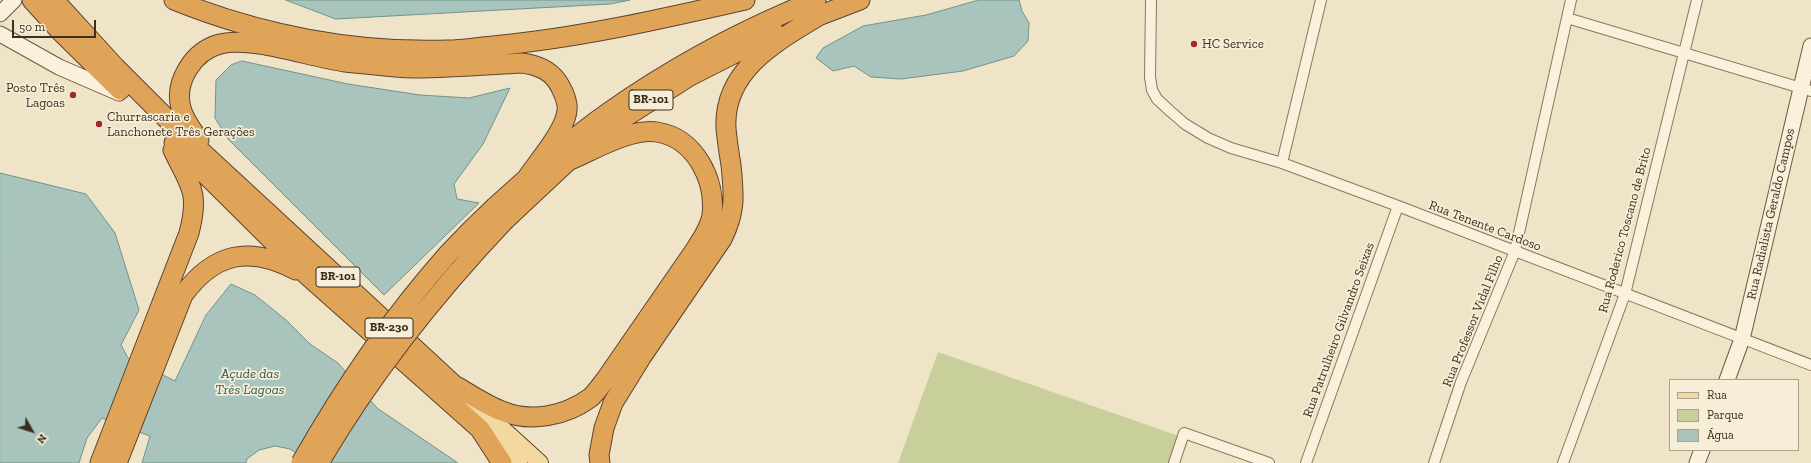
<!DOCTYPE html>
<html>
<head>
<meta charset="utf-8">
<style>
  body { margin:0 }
  #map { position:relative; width:1811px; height:463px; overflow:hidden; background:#f0e4c8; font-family:"Zilla Slab",serif }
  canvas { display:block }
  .legend { position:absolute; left:1669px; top:379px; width:130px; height:72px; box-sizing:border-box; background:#f7eed8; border:1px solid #ada18e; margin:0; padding:5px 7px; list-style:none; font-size:12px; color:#3d2e20 }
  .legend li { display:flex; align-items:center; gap:8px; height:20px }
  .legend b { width:20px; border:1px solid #ada18e }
  .north { position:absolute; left:12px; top:411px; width:40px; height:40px; -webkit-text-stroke:3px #f7eed8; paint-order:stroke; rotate:129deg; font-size:11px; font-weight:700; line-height:16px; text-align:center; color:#3d2e20 }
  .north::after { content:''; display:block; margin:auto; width:14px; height:18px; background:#3d2e20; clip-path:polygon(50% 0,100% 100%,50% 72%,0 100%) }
  .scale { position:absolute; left:12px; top:20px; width:84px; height:18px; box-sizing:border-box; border:2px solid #3d2e20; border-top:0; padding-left:5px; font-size:12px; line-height:14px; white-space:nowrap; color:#3d2e20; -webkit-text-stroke:3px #f7eed8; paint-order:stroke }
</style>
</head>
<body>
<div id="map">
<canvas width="1811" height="463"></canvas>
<ul class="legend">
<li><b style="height:5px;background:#f3d9a0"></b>Rua</li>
<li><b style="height:11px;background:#c9cf9b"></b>Parque</li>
<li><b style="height:11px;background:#a9c4bc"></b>Água</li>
</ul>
<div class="north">N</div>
<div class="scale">50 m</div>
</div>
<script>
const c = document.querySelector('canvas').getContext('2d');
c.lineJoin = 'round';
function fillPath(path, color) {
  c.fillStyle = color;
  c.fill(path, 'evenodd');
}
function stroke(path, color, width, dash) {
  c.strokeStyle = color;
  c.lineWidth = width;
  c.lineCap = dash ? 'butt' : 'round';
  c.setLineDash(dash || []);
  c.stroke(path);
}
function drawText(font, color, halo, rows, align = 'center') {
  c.font = font + ' "Zilla Slab",serif';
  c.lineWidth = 3.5;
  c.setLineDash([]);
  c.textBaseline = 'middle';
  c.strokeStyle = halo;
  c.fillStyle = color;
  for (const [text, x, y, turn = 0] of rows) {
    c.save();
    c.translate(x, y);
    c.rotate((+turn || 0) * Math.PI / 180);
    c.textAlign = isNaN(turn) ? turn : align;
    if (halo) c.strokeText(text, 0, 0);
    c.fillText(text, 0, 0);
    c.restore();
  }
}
fillPath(new Path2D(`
  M938 352 1179 436 1169 463H898Z`), '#c9cf9b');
const water = new Path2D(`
  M286 0H630L610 4 336 19Z
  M979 0H1019L1022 11 1029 23 1028 41 1014 56 963 71 901 79 871 77 854 66 833 71 816 58 823 48 863 26 926 15Z
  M242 61 348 84 420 95 469 98 510 88 483 144 454 184 457 199 479 203 384 295 228 139 215 118 216 80 231 65Z
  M0 173 86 194 115 233 139 310 121 345 128 358 175 381 206 315 231 284 255 295 286 320 310 344 338 363 377 408 458 463H311L290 449 275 446 259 450 247 459 246 463H142L150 436 102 418 87 438 79 463H0Z`);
fillPath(water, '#a9c4bc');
stroke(water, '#6f938a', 1);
const street = new Path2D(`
  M1151 0 1150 77 1152 90 1157 99 1170 111 1185 124 1208 138 1231 148 1282 163 1398 206 1811 365
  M1567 18 1811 91
  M1282 163 1321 0
  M1174 463 1184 433 1269 463
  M1306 463 1398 206
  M1434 463 1461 382 1515 251 1571 0
  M1563 463 1625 294 1697 0`);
const secondary = new Path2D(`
  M0 14 14 0
  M0 34 59 67 119 93
  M1727 380 1742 339 1811 46
  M1697 463 1702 450`);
const primary = new Path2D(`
  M472 401 540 463
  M490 438 519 463`);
const highway = new Path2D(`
  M32 0 60 31 120 90
  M54 0 115 67 179 131 454 385C470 394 486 405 502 411 531 423 565 416 590 398 596 393 601 385 606 379L693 253C700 242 710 229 712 215 716 180 695 138 657 132 630 128 592 151 568 161
  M174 0C260 35 355 53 448 50 463 50 478 47 493 46 578 38 662 19 745 0
  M808 20 860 0
  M199 140C192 130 184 120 181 108 174 82 193 51 220 44 253 36 309 57 345 62 368 64 392 68 415 68 450 68 486 65 521 63 539 65 553 71 561 88 564 93 566 99 567 105 570 126 538 161 527 178
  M174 143 309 277 480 429 502 463
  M495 207C531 174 569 140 609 112 673 67 744 29 816 0
  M505 220 568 161 616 123 690 76 775 33
  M100 463 189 233C200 191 190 186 173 150
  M117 463 183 295C214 253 249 245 296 270
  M600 463 599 455 604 428 613 403 642 356 722 239C736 211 734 195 731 165 729 153 727 140 726 128 723 70 777 41 820 15`);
stroke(street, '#8d765c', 12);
stroke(secondary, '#6f573f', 17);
stroke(primary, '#5b4430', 18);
stroke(highway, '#5b4430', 21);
stroke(street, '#faf1dc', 10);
stroke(secondary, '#faf1dc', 15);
stroke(primary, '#f3d9a0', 16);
stroke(highway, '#e0a458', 19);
const highwayBridge = new Path2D(`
  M301 463C343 389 391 318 448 254 463 238 479 222 495 207
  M319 463C371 374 435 294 505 220`);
stroke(highwayBridge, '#5b4430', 21, []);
stroke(highwayBridge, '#e0a458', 19);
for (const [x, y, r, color] of [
  [1194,44,4,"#9e2a2b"],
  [73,95,4,"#9e2a2b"],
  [99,124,4,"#9e2a2b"]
]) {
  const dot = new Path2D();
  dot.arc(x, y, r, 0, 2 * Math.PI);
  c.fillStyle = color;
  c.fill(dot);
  stroke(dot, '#f7eed8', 1.5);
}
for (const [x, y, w] of [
  [651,100,44],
  [338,277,44],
  [389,328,48]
]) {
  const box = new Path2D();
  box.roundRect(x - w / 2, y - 10, w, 20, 3);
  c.fillStyle = '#f7eed8';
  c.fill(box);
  stroke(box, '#3d2e20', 1);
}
drawText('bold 12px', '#3d2e20', null, [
  ["BR-101",651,100],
  ["BR-101",338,277],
  ["BR-230",389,328]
]);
drawText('13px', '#3d2e20', '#f7eed8', [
  ["HC Service",1202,44],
  ["Posto Três",65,88,"right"],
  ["Lagoas",65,103,"right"],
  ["Churrascaria e",107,117],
  ["Lanchonete Três Gerações",107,132]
], 'left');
drawText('13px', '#3d2e20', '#f7eed8', [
  ["Rua Radialista Geraldo Campos",1771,214,-77],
  ["Rua Tenente Cardoso",1485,226,21],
  ["Rua Roderico Toscano de Brito",1625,230,-75],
  ["Rua Professor Vidal Filho",1473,321,-68],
  ["Rua Patrulheiro Gilvandro Seixas",1339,330,-70]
]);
drawText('italic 14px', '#2f5d5a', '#f7eed8', [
  ["Açude das",250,374],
  ["Três Lagoas",250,390]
]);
</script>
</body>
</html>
